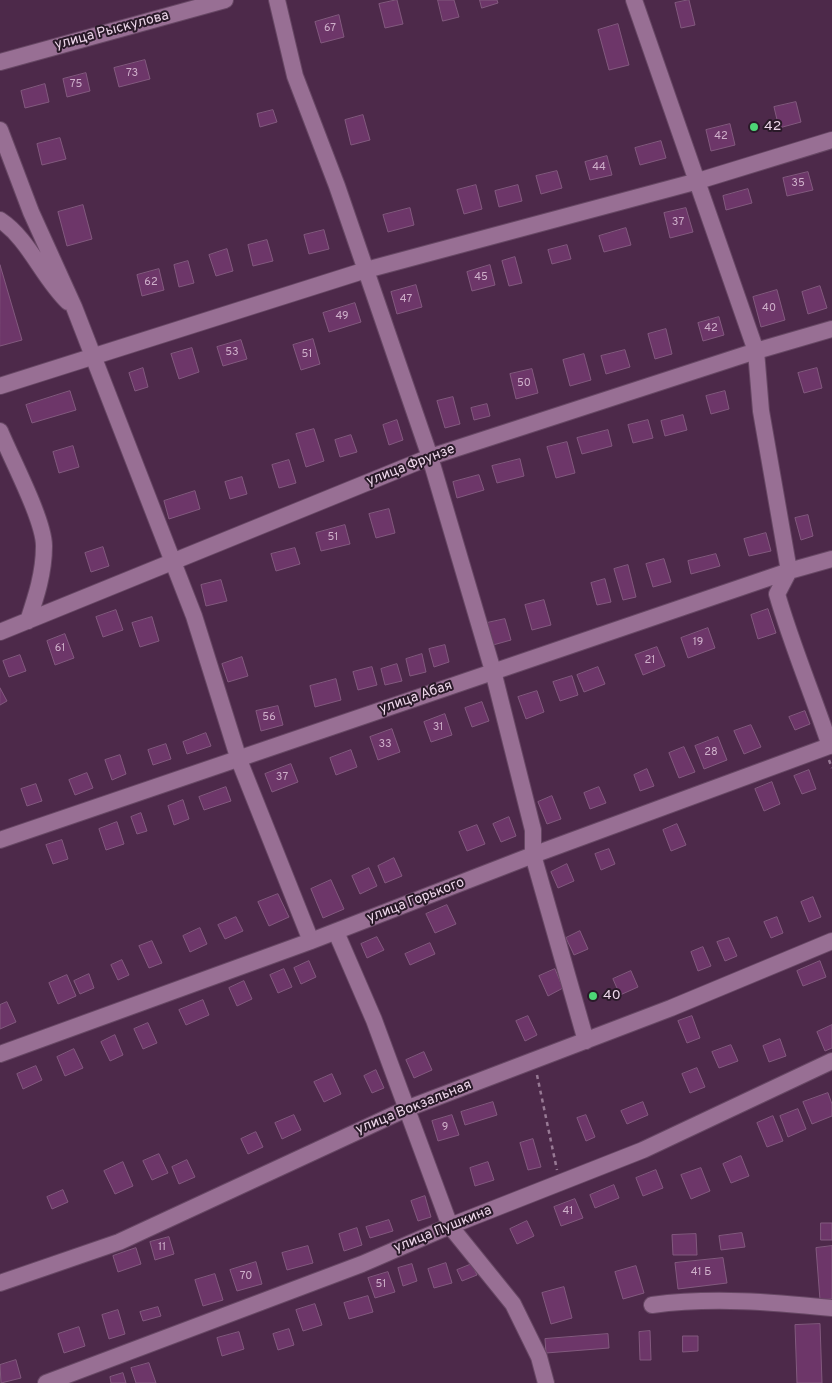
<!DOCTYPE html>
<html>
<head>
<meta charset="utf-8">
<style>
  body { margin:0 }
  canvas { display:block; background:#4d294a }
</style>
</head>
<body>
<canvas width="832" height="1383"></canvas>
<script>
const c = document.querySelector('canvas').getContext('2d');
c.lineJoin = 'round';
function fillPath(path, color) {
  c.fillStyle = color;
  c.fill(path, 'evenodd');
}
function stroke(path, color, width, dash) {
  c.strokeStyle = color;
  c.lineWidth = width;
  c.lineCap = dash ? 'butt' : 'round';
  c.setLineDash(dash || []);
  c.stroke(path);
}
function drawText(font, color, halo, rows, align = 'center') {
  c.font = font + ' Overpass,sans-serif';
  c.lineWidth = 4;
  c.setLineDash([]);
  c.textBaseline = 'middle';
  c.strokeStyle = halo;
  c.fillStyle = color;
  for (const [text, x, y, turn = 0] of rows) {
    c.save();
    c.translate(x, y);
    c.rotate((+turn || 0) * Math.PI / 180);
    c.textAlign = isNaN(turn) ? turn : align;
    if (halo) c.strokeText(text, 0, 0);
    c.fillText(text, 0, 0);
    c.restore();
  }
}
const building = new Path2D(`
  M397 0 403 24 385 28 379 4Z
  M438 0H454L459 17 443 21Z
  M480 0H497L498 3 482 8Z
  M689 0 695 25 681 28 675 3Z
  M339 15 344 37 321 43 315 22Z
  M618 24 629 65 609 70 598 30Z
  M145 60 150 79 119 87 114 68Z
  M86 73 90 91 67 97 63 79Z
  M45 84 49 102 25 108 21 91Z
  M796 102 801 122 779 128 774 107Z
  M273 110 277 122 260 127 257 114Z
  M363 115 370 140 351 145 345 120Z
  M730 124 735 145 711 151 706 130Z
  M60 138 66 159 42 165 37 144Z
  M661 141 666 158 640 165 635 148Z
  M607 156 612 175 590 180 585 162Z
  M557 171 562 188 541 194 536 176Z
  M808 172 813 190 787 196 783 178Z
  M476 185 482 209 464 214 457 190Z
  M518 185 522 201 499 207 495 191Z
  M748 189 752 203 726 210 723 196Z
  M83 205 92 239 67 246 58 212Z
  M410 208 414 225 388 232 383 215Z
  M686 208 693 232 670 238 664 213Z
  M626 228 631 245 604 252 599 236Z
  M324 230 329 249 309 254 304 235Z
  M267 240 273 261 253 266 248 245Z
  M567 245 571 259 552 264 548 250Z
  M227 249 233 271 216 276 209 255Z
  M515 257 522 283 509 286 502 261Z
  M188 261 194 283 179 287 174 265Z
  M0 265 22 340 0 346Z
  M490 265 495 285 472 291 467 272Z
  M159 269 164 290 142 296 137 275Z
  M416 285 422 307 397 314 391 292Z
  M820 286 827 308 808 314 802 292Z
  M777 290 785 320 761 327 753 297Z
  M355 303 361 322 329 332 323 313Z
  M719 317 724 335 703 341 698 323Z
  M666 329 672 354 655 359 648 334Z
  M313 339 320 364 301 370 293 345Z
  M241 340 247 359 223 366 217 347Z
  M192 348 199 372 179 379 171 354Z
  M625 350 630 367 606 374 601 356Z
  M584 354 591 380 570 386 563 360Z
  M143 368 148 387 135 391 129 373Z
  M817 368 822 388 804 393 798 373Z
  M532 369 538 393 516 399 510 374Z
  M70 391 76 410 32 423 26 405Z
  M725 391 729 409 711 414 706 396Z
  M453 397 460 424 445 428 437 401Z
  M487 404 490 416 474 420 471 408Z
  M683 415 687 430 665 436 661 421Z
  M397 420 403 440 389 445 383 425Z
  M648 420 653 438 633 443 628 425Z
  M314 429 324 461 306 467 296 434Z
  M608 430 612 446 582 454 577 438Z
  M351 435 357 452 340 457 335 440Z
  M567 442 575 473 556 478 547 447Z
  M73 446 79 467 59 473 53 452Z
  M520 459 524 476 497 483 492 466Z
  M289 460 296 483 279 488 272 465Z
  M479 475 484 490 457 498 453 482Z
  M242 477 247 494 230 499 225 482Z
  M195 491 200 509 169 519 164 501Z
  M389 509 395 533 376 538 369 514Z
  M808 515 813 536 801 540 795 518Z
  M345 525 350 544 321 551 316 533Z
  M766 533 771 551 749 556 744 539Z
  M103 547 109 566 91 572 85 553Z
  M295 548 300 564 276 571 271 554Z
  M716 554 720 566 691 574 688 561Z
  M664 559 671 582 653 587 646 564Z
  M628 565 636 597 623 600 614 569Z
  M605 579 611 602 597 605 591 583Z
  M221 580 227 601 206 606 201 585Z
  M544 600 551 625 532 630 525 605Z
  M768 609 776 633 758 639 751 615Z
  M116 610 123 630 103 637 96 617Z
  M152 617 159 641 140 647 132 623Z
  M505 619 511 640 493 645 487 623Z
  M708 628 715 648 688 658 681 638Z
  M65 634 74 658 55 665 47 641Z
  M445 645 449 662 434 667 429 649Z
  M657 647 665 666 643 675 635 655Z
  M422 654 426 672 410 676 406 659Z
  M20 655 26 671 9 677 3 661Z
  M242 657 248 676 228 682 222 664Z
  M397 664 402 681 385 685 381 669Z
  M372 667 377 685 358 690 353 672Z
  M598 667 605 684 584 692 577 675Z
  M572 676 578 695 560 701 553 682Z
  M336 679 341 700 315 707 310 686Z
  M0 688 7 701 0 705Z
  M537 691 544 712 526 719 518 697Z
  M482 702 489 721 472 727 465 708Z
  M278 706 283 725 261 731 256 711Z
  M805 711 810 724 795 730 789 717Z
  M445 714 452 735 431 742 424 722Z
  M751 725 761 747 744 754 734 731Z
  M392 729 400 752 378 760 370 737Z
  M206 733 211 746 187 754 183 742Z
  M718 737 727 760 704 769 695 746Z
  M166 744 171 759 153 765 148 750Z
  M684 747 695 772 679 778 669 753Z
  M351 750 357 767 336 775 330 758Z
  M120 755 126 774 112 780 105 760Z
  M291 764 298 782 272 792 265 774Z
  M647 769 654 786 640 791 634 775Z
  M809 770 816 789 802 794 794 776Z
  M87 773 93 788 75 795 69 780Z
  M772 782 780 804 764 811 755 789Z
  M36 784 42 801 27 806 21 789Z
  M226 787 231 801 204 810 199 797Z
  M599 787 606 803 590 809 584 793Z
  M552 796 561 819 547 824 538 802Z
  M183 800 189 819 174 825 168 806Z
  M141 813 147 831 137 834 131 817Z
  M509 817 516 836 501 842 493 824Z
  M117 822 124 844 106 850 99 829Z
  M677 824 686 845 671 851 663 830Z
  M477 825 485 844 467 851 459 832Z
  M62 840 68 859 53 864 46 845Z
  M609 849 615 864 601 870 595 854Z
  M394 858 402 876 385 883 378 866Z
  M567 864 574 881 558 888 551 872Z
  M369 868 377 886 360 894 352 876Z
  M331 880 344 909 323 918 311 889Z
  M278 894 289 917 269 926 258 902Z
  M813 897 821 917 809 922 801 902Z
  M447 905 456 924 435 933 426 914Z
  M236 917 243 931 225 939 218 925Z
  M777 917 783 933 771 938 764 922Z
  M200 928 207 944 190 952 183 936Z
  M580 931 588 949 574 955 566 938Z
  M377 937 384 950 367 958 361 944Z
  M729 938 737 956 725 961 717 942Z
  M152 941 162 963 149 968 139 946Z
  M430 943 435 954 410 965 405 954Z
  M703 947 711 966 698 971 691 952Z
  M122 960 129 975 118 980 111 965Z
  M309 961 316 977 301 984 294 968Z
  M820 961 826 977 803 986 797 971Z
  M284 969 292 987 278 993 270 975Z
  M555 969 563 988 548 996 539 976Z
  M631 971 638 987 620 995 613 979Z
  M89 974 94 988 80 994 74 981Z
  M67 975 76 996 58 1004 49 983Z
  M244 981 252 999 237 1006 229 988Z
  M203 1000 209 1015 186 1025 179 1010Z
  M7 1002 16 1022 0 1029V1005Z
  M528 1016 537 1035 525 1041 516 1021Z
  M692 1016 700 1038 687 1043 678 1021Z
  M148 1023 157 1043 143 1049 134 1029Z
  M832 1025V1048L825 1051 817 1032Z
  M115 1035 123 1055 110 1061 101 1042Z
  M780 1039 786 1056 769 1062 763 1046Z
  M731 1045 738 1061 719 1068 712 1052Z
  M74 1049 83 1068 65 1076 57 1057Z
  M424 1052 432 1070 414 1078 406 1060Z
  M36 1066 42 1080 23 1089 17 1074Z
  M697 1068 705 1087 690 1093 682 1074Z
  M376 1070 384 1088 372 1093 364 1076Z
  M332 1074 341 1094 324 1102 314 1082Z
  M828 1093 832 1104V1116L812 1124 803 1102Z
  M493 1102 497 1115 465 1125 461 1112Z
  M643 1102 648 1115 627 1124 621 1111Z
  M798 1109 806 1129 788 1137 780 1116Z
  M294 1115 301 1130 282 1139 275 1123Z
  M452 1115 459 1135 438 1141 432 1121Z
  M586 1115 595 1137 586 1141 577 1118Z
  M773 1116 783 1141 767 1147 757 1123Z
  M256 1132 263 1147 248 1154 241 1139Z
  M533 1139 541 1167 528 1170 520 1143Z
  M159 1154 168 1173 152 1180 143 1161Z
  M741 1156 749 1176 731 1183 723 1164Z
  M187 1160 195 1177 179 1184 172 1167Z
  M123 1162 133 1186 115 1194 104 1171Z
  M488 1162 494 1180 475 1186 470 1168Z
  M701 1168 710 1191 691 1199 681 1175Z
  M656 1170 663 1188 643 1196 636 1178Z
  M614 1185 619 1198 595 1208 590 1195Z
  M63 1190 68 1202 52 1209 47 1197Z
  M425 1196 431 1217 418 1221 411 1201Z
  M575 1199 583 1218 561 1226 554 1207Z
  M389 1220 393 1231 370 1238 366 1227Z
  M527 1221 534 1236 517 1244 510 1229Z
  M821 1223H832V1240H821Z
  M357 1228 362 1245 344 1251 339 1234Z
  M742 1233 745 1247 721 1250 719 1236Z
  M696 1234 697 1255H673L672 1235Z
  M169 1237 174 1254 155 1260 150 1242Z
  M308 1246 313 1263 287 1270 282 1253Z
  M832 1246V1299L820 1300 816 1248Z
  M136 1248 141 1264 118 1272 113 1256Z
  M723 1258 727 1283 678 1289 675 1263Z
  M256 1262 262 1284 237 1291 230 1270Z
  M446 1263 452 1283 434 1288 428 1269Z
  M412 1264 417 1281 403 1286 398 1268Z
  M472 1264 477 1275 462 1281 457 1270Z
  M636 1266 644 1293 623 1299 615 1272Z
  M388 1272 395 1292 375 1298 368 1278Z
  M215 1274 223 1300 203 1306 195 1280Z
  M564 1287 572 1318 551 1324 542 1293Z
  M368 1296 373 1312 349 1319 344 1303Z
  M315 1304 322 1325 303 1331 296 1310Z
  M158 1307 161 1316 143 1321 140 1312Z
  M118 1310 125 1334 109 1339 102 1315Z
  M820 1324 822 1383H797L795 1325Z
  M79 1327 85 1346 64 1353 58 1334Z
  M289 1329 294 1345 278 1350 273 1334Z
  M650 1331 651 1360H640L639 1332Z
  M239 1332 244 1349 222 1356 217 1338Z
  M608 1334 609 1348 546 1353 545 1339Z
  M683 1336H698V1351L683 1352Z
  M16 1360 21 1378 1 1383 0 1365Z
  M149 1363 156 1383H136L131 1368Z
  M123 1373 126 1383H111L110 1377Z`);
fillPath(building, '#6d3669');
stroke(building, '#82597e', 1);
const street = new Path2D(`
  M277 0 295 76 337 186 430 457 493 671 533 830V855L586 1041
  M634 0 756 351 761 411 789 571 777 594C792 646 813 695 830 746
  M0 62 225 0
  M0 130 31 212 74 307 194 616 239 760 311 941
  M0 220C29 239 42 277 68 302
  M0 386 366 270 698 181 832 140
  M0 431C11 458 44 520 44 546 44 573 36 597 28 621
  M0 632 430 457 756 351 832 329
  M0 840 789 571 832 559
  M336 932 374 1020 450 1226 513 1304 539 1357 546 1383
  M0 1054 311 941 533 855 832 745
  M0 1283 119 1242 406 1109 671 1008 832 941
  M652 1305C712 1297 772 1302 832 1308
  M46 1383 362 1264 450 1226 643 1150 832 1061`);
stroke(street, '#674764', 18);
stroke(new Path2D(`
  M829 760 832 768
  M537 1075 557 1170`), '#977994', 2.5, [4, 4]);
stroke(street, '#986f94', 16);
for (const [x, y, r, color] of [
  [754,127,5,"#4dd676"],
  [593,996,5,"#4dd676"]
]) {
  const dot = new Path2D();
  dot.arc(x, y, r, 0, 2 * Math.PI);
  c.fillStyle = color;
  c.fill(dot);
  stroke(dot, '#291928', 2);
}
drawText('11px', '#ceafca', null, [
  ["67",330,29],
  ["73",132,74],
  ["75",76,85],
  ["42",721,137],
  ["44",599,168],
  ["35",798,184],
  ["37",678,223],
  ["45",481,278],
  ["62",151,283],
  ["47",406,300],
  ["40",769,309],
  ["49",342,317],
  ["42",711,329],
  ["53",232,353],
  ["51",307,355],
  ["50",524,384],
  ["51",333,538],
  ["19",698,643],
  ["61",60,649],
  ["21",650,661],
  ["56",269,718],
  ["31",438,728],
  ["33",385,745],
  ["28",711,753],
  ["37",282,778],
  ["9",445,1128],
  ["41",568,1212],
  ["11",162,1248],
  ["41 Б",701,1273],
  ["70",246,1277],
  ["51",381,1285]
]);
drawText('14px', '#eed7eb', '#291928', [
  ["улица Рыскулова",112,31,-15],
  ["улица Фрунзе",411,466,-21],
  ["улица Абая",416,698,-19],
  ["улица Горького",416,901,-21],
  ["улица Вокзальная",414,1108,-22],
  ["улица Пушкина",443,1230,-22]
]);
drawText('14px', '#eed7eb', '#291928', [
  ["42",764,127],
  ["40",603,996]
], 'left');
</script>
</body>
</html>
